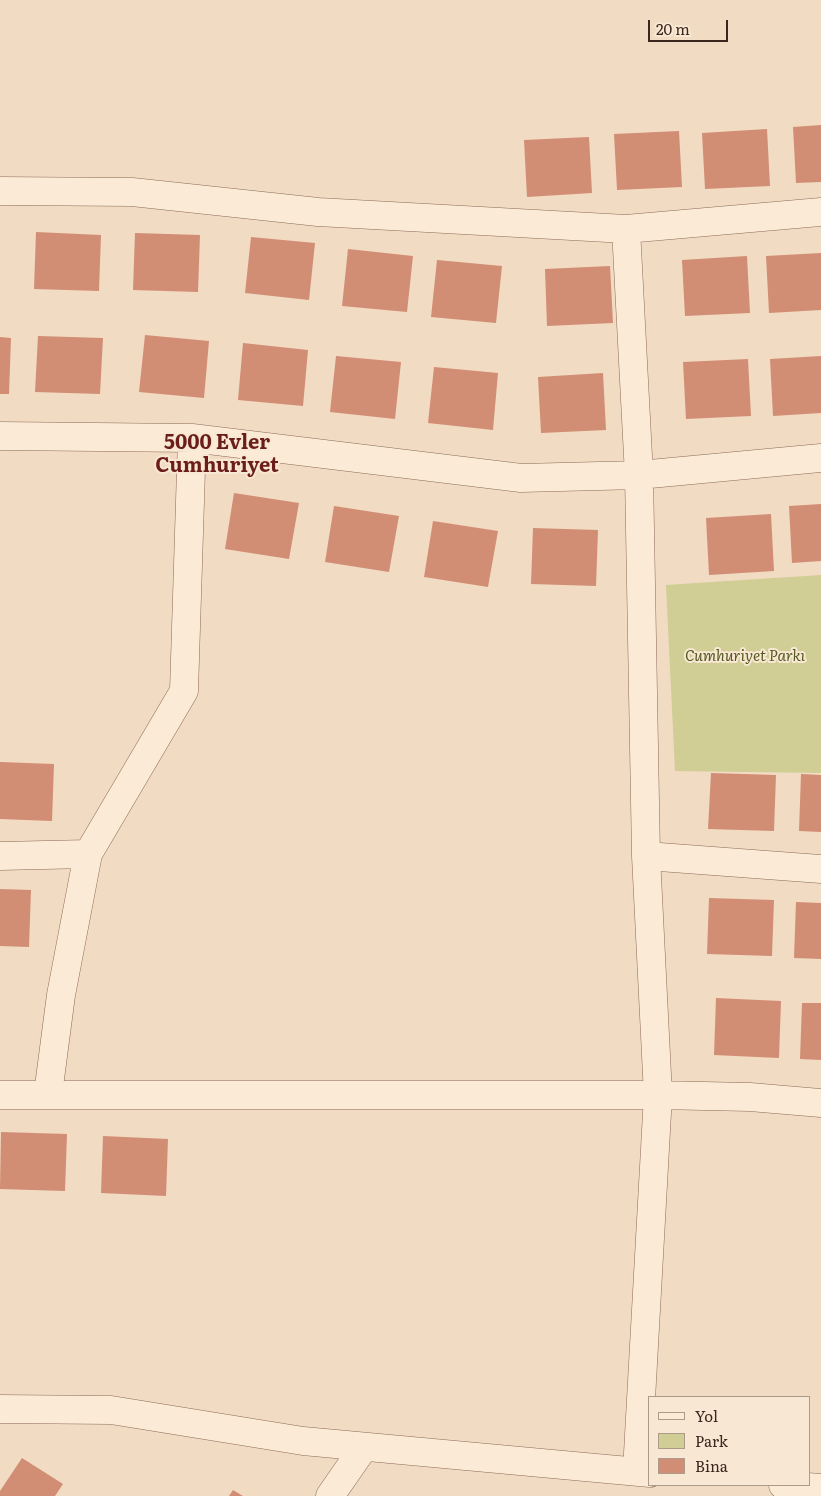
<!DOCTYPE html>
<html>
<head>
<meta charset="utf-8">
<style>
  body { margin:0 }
  #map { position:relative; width:821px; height:1496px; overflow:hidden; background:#f1dbc2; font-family:Literata,serif }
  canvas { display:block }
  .legend { position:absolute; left:648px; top:1396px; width:162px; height:90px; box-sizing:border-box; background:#f8e7d2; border:1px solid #ac9a8a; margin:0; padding:6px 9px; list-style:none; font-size:15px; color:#3b271d }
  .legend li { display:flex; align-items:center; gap:10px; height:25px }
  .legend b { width:25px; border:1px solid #ac9a8a }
  .scale { position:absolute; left:648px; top:20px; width:80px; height:22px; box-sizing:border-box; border:2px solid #3b271d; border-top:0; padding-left:6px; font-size:15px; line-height:18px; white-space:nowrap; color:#3b271d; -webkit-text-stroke:4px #f8e7d2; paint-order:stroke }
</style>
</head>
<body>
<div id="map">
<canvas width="821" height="1496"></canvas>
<ul class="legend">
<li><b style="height:6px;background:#fbead6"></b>Yol</li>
<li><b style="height:14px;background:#d0cd95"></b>Park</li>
<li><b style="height:14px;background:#d28d75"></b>Bina</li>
</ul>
<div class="scale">20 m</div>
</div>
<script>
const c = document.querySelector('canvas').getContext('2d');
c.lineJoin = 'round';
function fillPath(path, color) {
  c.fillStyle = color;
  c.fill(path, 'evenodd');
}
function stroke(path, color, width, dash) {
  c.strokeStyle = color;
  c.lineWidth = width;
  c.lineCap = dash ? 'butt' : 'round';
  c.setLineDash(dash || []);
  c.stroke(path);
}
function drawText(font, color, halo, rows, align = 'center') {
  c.font = font + ' Literata,serif';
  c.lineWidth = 4;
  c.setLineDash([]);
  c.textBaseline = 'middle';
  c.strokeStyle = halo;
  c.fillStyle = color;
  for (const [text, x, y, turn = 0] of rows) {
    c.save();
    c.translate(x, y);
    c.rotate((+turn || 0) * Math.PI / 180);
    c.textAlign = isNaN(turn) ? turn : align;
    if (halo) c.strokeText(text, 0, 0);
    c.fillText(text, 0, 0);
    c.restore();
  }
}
fillPath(new Path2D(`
  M821 575V773L675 771 666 585Z`), '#d0cd95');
fillPath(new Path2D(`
  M821 125V182L796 183 793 127Z
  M767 129 770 186 705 189 702 133Z
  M679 131 682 187 617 190 614 134Z
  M589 137 592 193 527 197 524 140Z
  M36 232 101 235 99 291 34 289Z
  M135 233 200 235 198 292 133 290Z
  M251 237 315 243 309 300 245 293Z
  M348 249 413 256 407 312 342 306Z
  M821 253V310L769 313 766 256Z
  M747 256 750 313 685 316 682 260Z
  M437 260 502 266 496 323 431 317Z
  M610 266 613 323 547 326 545 269Z
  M145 335 209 341 204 398 139 392Z
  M38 336 103 338 100 394 35 392Z
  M0 337 11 338 9 394H0Z
  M243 343 308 350 303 406 238 400Z
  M336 356 401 362 395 419 330 412Z
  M821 356V413L773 416 770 359Z
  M748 359 751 416 686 419 683 362Z
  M434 367 498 373 493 430 428 423Z
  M603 373 606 430 541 433 538 377Z
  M234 493 299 503 289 559 225 549Z
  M821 504V561L792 563 789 506Z
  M334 506 399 516 389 572 325 562Z
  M771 514 774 571 709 575 706 518Z
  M433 521 498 531 488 587 424 577Z
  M533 528 598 530 596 586 531 584Z
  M0 762 54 764 52 821 0 819Z
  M711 773 776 775 774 831 708 829Z
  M801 774 821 775V832L799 831Z
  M0 889 31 890 29 947 0 946Z
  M709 898 774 900 772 956 707 954Z
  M796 902 821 903V959L794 958Z
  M716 998 781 1001 779 1058 714 1055Z
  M802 1003H821V1060L800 1059Z
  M1 1132 67 1134 65 1191 0 1189Z
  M103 1136 168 1139 166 1196 101 1193Z
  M22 1458 63 1484 55 1496H0V1491Z
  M233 1490 243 1496H229Z`), '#d28d75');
const minor = new Path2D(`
  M0 191 132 192 318 212 626 229 821 212
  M626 229 639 475 646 856 658 1095 637 1471
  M0 436 192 438 521 478 639 475 821 458
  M0 856 88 854
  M646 856 821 869
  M48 1094 61 995 88 854 184 691 192 438
  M0 1095H658L750 1097 821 1103
  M0 1409 111 1410 303 1441 650 1473
  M783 1485 821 1488
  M330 1496 364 1447`);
stroke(minor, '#8c6b58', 29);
stroke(minor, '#fbead6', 28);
drawText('italic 15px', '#545922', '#f8e7d2', [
  ["Cumhuriyet Parkı",745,657]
]);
drawText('bold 20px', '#6b1d19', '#f8e7d2', [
  ["5000 Evler",217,443],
  ["Cumhuriyet",217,466]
]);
</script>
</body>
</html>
